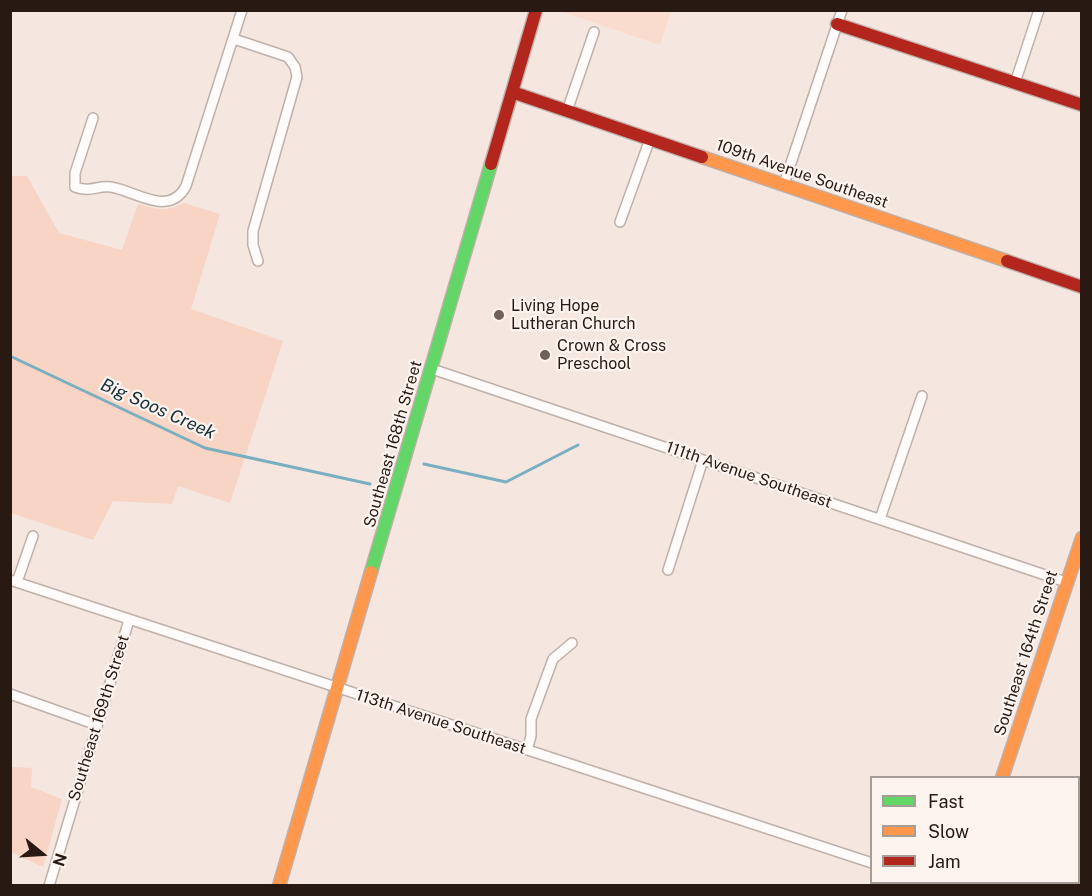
<!DOCTYPE html>
<html>
<head>
<meta charset="utf-8">
<style>
  body { margin:0 }
  #map { position:relative; width:1092px; height:896px; overflow:hidden; background:#f5e6df; font-family:"Public Sans",sans-serif }
  canvas { display:block }
  .frame { position:absolute; inset:0; border:12px solid #281912; pointer-events:none }
  .legend { position:absolute; left:870px; top:776px; width:210px; height:108px; box-sizing:border-box; background:#fdf4f0; border:2px solid #a89c97; margin:0; padding:8px 10px; list-style:none; font-size:18px; color:#281912 }
  .legend li { display:flex; align-items:center; gap:12px; height:30px }
  .legend b { width:30px; border:2px solid #a89c97 }
  .north { position:absolute; left:12px; top:824px; width:60px; height:60px; -webkit-text-stroke:4px #fdf4f0; paint-order:stroke; rotate:108deg; font-size:16px; font-weight:700; line-height:24px; text-align:center; color:#281912 }
  .north::after { content:''; display:block; margin:auto; width:21px; height:27px; background:#281912; clip-path:polygon(50% 0,100% 100%,50% 72%,0 100%) }
</style>
</head>
<body>
<div id="map">
<canvas width="1092" height="896"></canvas>
<div class="frame"></div>
<ul class="legend">
<li><b style="height:8px;background:#63d668"></b>Fast</li>
<li><b style="height:8px;background:#ff974d"></b>Slow</li>
<li><b style="height:8px;background:#b3261e"></b>Jam</li>
</ul>
<div class="north">N</div>
</div>
<script>
const c = document.querySelector('canvas').getContext('2d');
c.lineJoin = 'round';
function fillPath(path, color) {
  c.fillStyle = color;
  c.fill(path, 'evenodd');
}
function stroke(path, color, width, dash) {
  c.strokeStyle = color;
  c.lineWidth = width;
  c.lineCap = dash ? 'butt' : 'round';
  c.setLineDash(dash || []);
  c.stroke(path);
}
function drawText(font, color, halo, rows, align = 'center') {
  c.font = font + ' "Public Sans",sans-serif';
  c.lineWidth = 4.5;
  c.setLineDash([]);
  c.textBaseline = 'middle';
  c.strokeStyle = halo;
  c.fillStyle = color;
  for (const [text, x, y, turn = 0] of rows) {
    c.save();
    c.translate(x, y);
    c.rotate((+turn || 0) * Math.PI / 180);
    c.textAlign = isNaN(turn) ? turn : align;
    if (halo) c.strokeText(text, 0, 0);
    c.fillText(text, 0, 0);
    c.restore();
  }
}
fillPath(new Path2D(`
  M560 11H671L660 45Z`), '#f9dcce');
fillPath(new Path2D(`
  M11 176H27L59 233 122 250 138 204C156 210 167 212 184 203L220 214 191 309 283 341 230 503 178 486 172 504 113 501 93 540 11 513Z
  M10 767 32 768 31 787 62 799 43 867 11 852Z`), '#f8d4c4');
stroke(new Path2D(`
  M10 356 205 448 370 484
  M424 464 506 482 578 445`), '#7aafc2', 3);
const street = new Path2D(`
  M234 39 288 57 295 67 297 77 253 231V245L258 261
  M1015 83 1039 10
  M567 111 594 32
  M93 118 75 173V187C92 193 97 185 111 187 136 191 169 218 186 186L242 10
  M784 184 842 10
  M620 222 650 139
  M432 369 1066 582
  M880 519 922 396
  M668 570 703 460
  M10 580 872 863
  M17 582 33 536
  M10 694 97 725
  M527 750 531 736V719L553 659 572 643
  M932 882 941 886
  M49 886 129 620`);
const fast = new Path2D(`
  M371 572 491 164`);
const slow = new Path2D(`
  M702 157 1007 261
  M1002 778 1082 538
  M279 886 371 572`);
const jam = new Path2D(`
  M837 24 1082 105
  M512 92 702 157
  M491 164 536 10
  M1007 261 1082 287
  M967 886 968 882`);
stroke(street, '#bfb0aa', 12);
stroke(fast, '#bfb0aa', 15);
stroke(slow, '#bfb0aa', 15);
stroke(jam, '#bfb0aa', 15);
stroke(street, '#fefbfa', 9);
stroke(fast, '#63d668', 12);
stroke(slow, '#ff974d', 12);
stroke(jam, '#b3261e', 12);
for (const [x, y, r, color] of [
  [499,315,6,"#70615a"],
  [545,355,6,"#70615a"]
]) {
  const dot = new Path2D();
  dot.arc(x, y, r, 0, 2 * Math.PI);
  c.fillStyle = color;
  c.fill(dot);
  stroke(dot, '#fdf4f0', 2);
}
drawText('16px', '#281912', '#fdf4f0', [
  ["109th Avenue Southeast",802,174,19],
  ["Southeast 168th Street",393,444,-74],
  ["111th Avenue Southeast",749,475,19],
  ["Southeast 164th Street",1026,653,-72],
  ["Southeast 169th Street",99,718,-73],
  ["113th Avenue Southeast",441,722,18]
]);
drawText('16px', '#281912', '#fdf4f0', [
  ["Living Hope",511,306],
  ["Lutheran Church",511,324],
  ["Crown & Cross",557,346],
  ["Preschool",557,364]
], 'left');
drawText('italic 18px', '#16303a', '#fdf4f0', [
  ["Big Soos Creek",158,409,24]
]);
</script>
</body>
</html>
